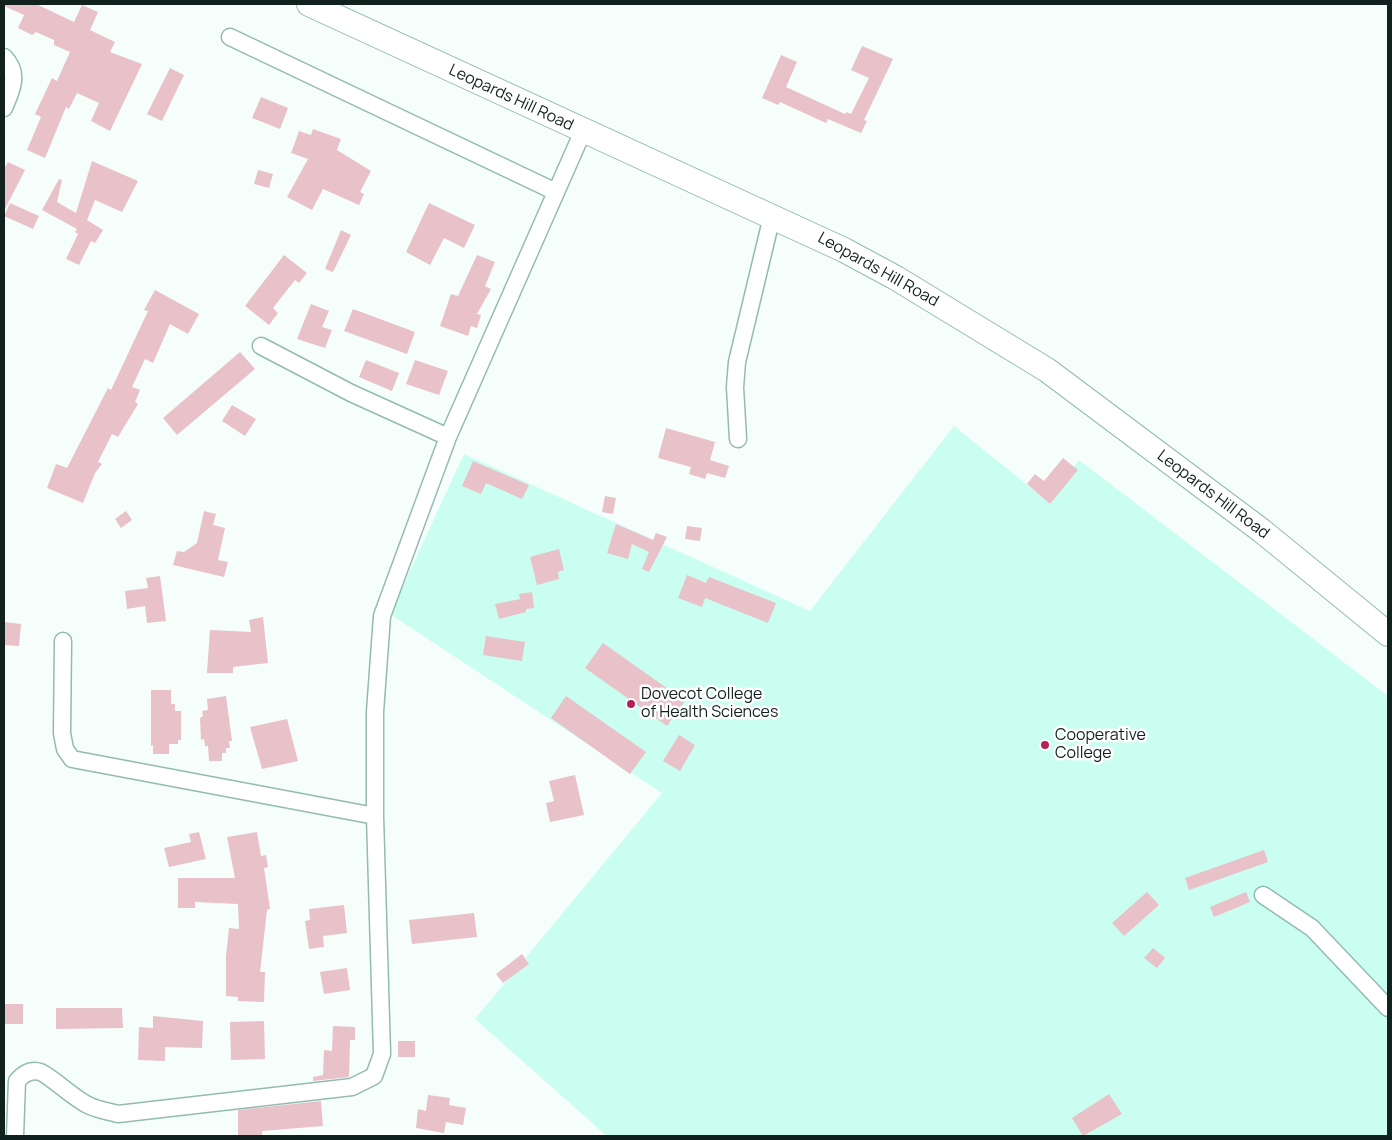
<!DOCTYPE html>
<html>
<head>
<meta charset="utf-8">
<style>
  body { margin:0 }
  #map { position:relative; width:1392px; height:1140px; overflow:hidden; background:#f6fefc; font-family:Manrope,sans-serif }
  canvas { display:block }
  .frame { position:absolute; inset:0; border:5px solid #11211d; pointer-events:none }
</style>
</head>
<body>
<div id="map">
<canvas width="1392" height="1140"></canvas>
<div class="frame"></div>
</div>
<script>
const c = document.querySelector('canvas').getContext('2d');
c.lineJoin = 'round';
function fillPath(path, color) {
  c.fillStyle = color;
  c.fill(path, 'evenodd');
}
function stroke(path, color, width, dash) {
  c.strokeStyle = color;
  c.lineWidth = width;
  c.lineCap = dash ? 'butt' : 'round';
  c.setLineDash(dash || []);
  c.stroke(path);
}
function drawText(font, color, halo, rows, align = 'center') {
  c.font = font + ' Manrope,sans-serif';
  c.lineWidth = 5;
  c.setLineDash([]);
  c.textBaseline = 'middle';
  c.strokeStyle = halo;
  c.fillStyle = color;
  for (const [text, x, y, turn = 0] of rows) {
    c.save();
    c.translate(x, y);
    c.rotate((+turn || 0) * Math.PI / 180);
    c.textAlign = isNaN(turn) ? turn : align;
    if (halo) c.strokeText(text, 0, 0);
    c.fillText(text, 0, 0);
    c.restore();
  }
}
fillPath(new Path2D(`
  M954 426 1046 500 1079 460 1388 696V1136H607L475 1019 662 793 390 614 464 454 810 611Z`), '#cafef1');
fillPath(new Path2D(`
  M4 4H36L74 22 82 5 98 12 90 30 115 42 110 52 142 64 110 131 91 121 99 103 77 93 69 109 66 107 45 158 27 150 41 117 35 114 52 78 57 81 70 52 54 45V40L36 32 32 35 18 28 24 15 4 6Z
  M862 46 893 59 864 120 867 121 861 133 828 119 826 123 780 102 778 105 762 98 781 55 797 62 786 87 845 114 846 112 851 114 869 78 851 70Z
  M170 68 184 75 162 121 147 114Z
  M261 97 288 108 280 129 252 118Z
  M313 129 341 139 337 150 371 171 360 192 364 194 359 205 323 189 312 210 287 197 308 159 291 153 299 131 311 135Z
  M92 161 138 181 122 212 95 200 87 220 103 230 95 243 91 241 79 265 66 259 78 234 75 232 77 229 42 210 59 179 62 180 57 202 76 213Z
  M8 162 25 170 4 211V169Z
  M258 170 273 174 269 188 254 184Z
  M10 203 39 216 33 229 4 216Z
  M429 203 475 225 464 248 444 238 430 265 406 252Z
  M341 230 351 235 333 272 325 269Z
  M284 255 307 273 299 283 295 280 273 308 278 313 269 325 245 306Z
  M477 255 495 262 485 286 491 289 477 314 481 315 477 328 471 326 468 336 440 326 451 294 458 296Z
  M155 290 199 314 188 334 170 324 153 363 145 359 132 387 140 390 135 402 138 404 118 437 112 434 98 462 102 464 95 473 83 503 47 488 56 464 67 468 108 388 111 390 148 311 144 310Z
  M311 304 329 311 322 327 332 330 325 348 297 339Z
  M353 309 415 332 407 354 344 331Z
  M240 352 255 369 177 435 163 418Z
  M366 360 399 373 392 391 359 377Z
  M415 360 448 371 439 395 406 384Z
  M232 405 256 419 245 436 222 421Z
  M666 428 715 442 710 460 729 466 725 478 707 473 705 479 689 474 691 467 658 458Z
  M1063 458 1078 470 1050 504 1027 484 1035 474 1044 481Z
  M473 461 529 485 522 499 486 483 481 494 462 486Z
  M605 496 616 498 613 514 602 512Z
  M126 511 132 520 121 528 115 519Z
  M204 511 216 514 213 525 225 528 218 560 228 562 224 577 173 565 177 551 184 552 197 543Z
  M616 524 653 540 656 533 667 537 649 572 642 569 649 552 632 544 628 559 607 553Z
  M687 526 702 528 700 541 685 539Z
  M559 549 564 570 558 572 559 579 537 585 530 557Z
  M687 575 706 583 709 577 776 603 768 623 705 598 702 607 678 598Z
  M160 576 166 621 147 623 145 606 127 609 125 591 148 588 146 578Z
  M532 592 534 608 526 609V612L499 619 495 604 520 599 519 594Z
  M263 617 268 663 233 667V673H207L210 630 251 632 249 620Z
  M4 622 21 624 19 646 4 645Z
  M486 636 525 642 522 661 483 655Z
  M603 643 685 701 667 726 585 668Z
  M151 690H171V704H175V711H181V740H178V744H169V754H153V745L151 746Z
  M226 696 232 741H229L230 748H226V753H222V761H209L208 746H205L204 739 201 740 200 718 203 716 202 711 208 710 207 699Z
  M566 696 646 752 630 774 551 718Z
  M287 719 298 761 262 769 250 727Z
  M679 735 695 745 680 771 663 761Z
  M575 775 584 815 550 822 546 803 554 801 549 781Z
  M199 832 206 859 169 867 164 848 191 842 189 834Z
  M257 832 261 856 266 855 268 867 264 868 270 909 267 910 260 972H265L264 1002 238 1001V997L226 996V956L229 928 239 929 238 904 195 902V908H178V878H235L227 837Z
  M1264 850 1268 862 1189 890 1185 878Z
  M1147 892 1159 905 1124 936 1112 923Z
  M1246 892 1250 902 1214 917 1210 907Z
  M344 905 347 933 323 936 324 947 309 949 305 921 310 920 309 909Z
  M474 913 477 937 412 944 409 920Z
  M1153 948 1165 958 1157 968 1144 958Z
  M522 954 529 964 503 983 496 974Z
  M347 968 350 990 324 994 320 972Z
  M4 1004H23V1024H4Z
  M56 1008H122L123 1028 56 1029Z
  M153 1016 203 1021 202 1048 165 1047V1061L138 1060 139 1027 153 1028Z
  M264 1021 265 1059 231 1060 230 1022Z
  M333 1026 355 1027V1040H350L349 1077 313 1081V1077L323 1075 324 1050 332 1051Z
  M398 1041H415V1057H398Z
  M1109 1094 1122 1114 1083 1136 1072 1118Z
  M428 1095 450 1098 449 1105 466 1108 463 1125 446 1122 444 1133 416 1128 418 1109 426 1111Z
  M321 1101 323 1126 262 1131V1136H238V1110Z`), '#e8c1c9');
const minor = new Path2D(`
  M230 37 556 192
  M4 57C20 73 12 90 4 108
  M261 346 351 393 448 437
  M738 439 735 387 737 362 772 216
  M63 641 62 733 65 749 72 759 375 816
  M1263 895 1312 928 1388 1008
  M15 1136 17 1081C23 1074 31 1069 40 1072 48 1074 76 1100 88 1105 97 1110 108 1111 118 1114L352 1087 374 1076 382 1054 375 816V712L382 616 448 437 583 131`);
const secondary = new Path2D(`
  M309 4 844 250 896 278 1047 370 1262 531 1388 634`);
stroke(minor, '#93bbb2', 19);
stroke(secondary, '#93bbb2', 26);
stroke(minor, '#fff', 16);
stroke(secondary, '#fff', 24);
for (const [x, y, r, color] of [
  [631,704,5,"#b12257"],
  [1045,745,5,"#b12257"]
]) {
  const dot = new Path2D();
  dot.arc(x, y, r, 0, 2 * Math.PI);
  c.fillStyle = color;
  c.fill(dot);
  stroke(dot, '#fff', 2);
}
drawText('16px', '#11211d', '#fff', [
  ["Leopards Hill Road",511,98,25],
  ["Leopards Hill Road",878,270,29],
  ["Leopards Hill Road",1213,495,37]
]);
drawText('16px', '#11211d', '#fff', [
  ["Dovecot College",641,695],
  ["of Health Sciences",641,713],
  ["Cooperative",1055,736],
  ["College",1055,754]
], 'left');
</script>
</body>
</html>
